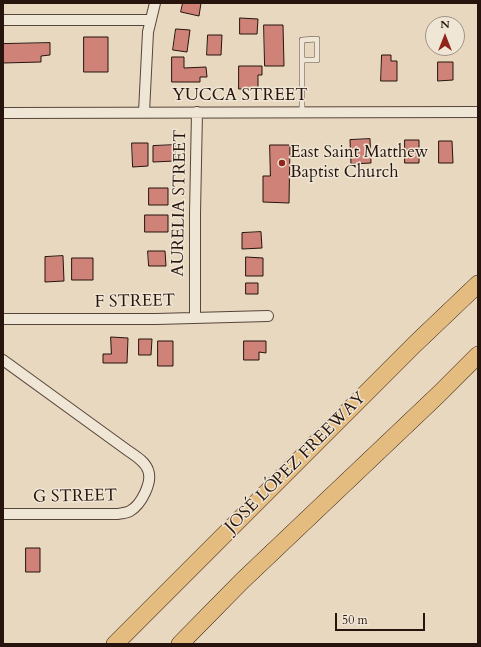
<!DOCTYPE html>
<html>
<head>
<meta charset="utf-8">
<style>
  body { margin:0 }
  #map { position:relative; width:481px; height:647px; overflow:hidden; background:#e8d8bf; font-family:Cardo,serif }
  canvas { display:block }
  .frame { position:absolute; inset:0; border:4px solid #26140d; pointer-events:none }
  .north { position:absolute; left:425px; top:16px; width:40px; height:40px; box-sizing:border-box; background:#f0e6d5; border:1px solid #9f9285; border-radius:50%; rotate:0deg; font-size:11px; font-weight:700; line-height:16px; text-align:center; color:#26140d }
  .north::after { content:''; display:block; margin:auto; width:14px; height:18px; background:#8f2418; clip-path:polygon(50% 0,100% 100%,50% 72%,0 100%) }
  .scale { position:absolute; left:335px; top:613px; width:90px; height:18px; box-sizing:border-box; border:2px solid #26140d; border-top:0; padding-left:5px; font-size:12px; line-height:14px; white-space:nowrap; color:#26140d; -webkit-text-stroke:3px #f0e6d5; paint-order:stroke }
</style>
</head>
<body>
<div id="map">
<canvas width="481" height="647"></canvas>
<div class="frame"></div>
<div class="north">N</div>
<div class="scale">50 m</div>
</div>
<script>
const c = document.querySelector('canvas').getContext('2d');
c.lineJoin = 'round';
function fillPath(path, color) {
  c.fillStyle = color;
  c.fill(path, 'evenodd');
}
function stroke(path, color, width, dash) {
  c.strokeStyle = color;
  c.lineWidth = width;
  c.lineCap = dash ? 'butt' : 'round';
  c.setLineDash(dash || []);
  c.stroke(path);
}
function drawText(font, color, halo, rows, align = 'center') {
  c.font = font + ' Cardo,serif';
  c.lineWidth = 3;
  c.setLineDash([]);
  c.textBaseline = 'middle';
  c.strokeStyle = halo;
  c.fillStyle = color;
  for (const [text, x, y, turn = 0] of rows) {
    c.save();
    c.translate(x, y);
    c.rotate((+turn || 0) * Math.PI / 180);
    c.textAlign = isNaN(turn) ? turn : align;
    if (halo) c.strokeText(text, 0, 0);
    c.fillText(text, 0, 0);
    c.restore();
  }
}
const building = new Path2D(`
  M183 3H201L199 16 181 12Z
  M240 18 258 19 257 34H240Z
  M264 25H283L284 66H265Z
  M176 29 190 30 187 52 173 50Z
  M208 35H222L221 55H207Z
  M84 37H108V72H84Z
  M50 43V55L41 56V62L3 63V44Z
  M382 55H391V61H397V81H381Z
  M172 57H184V68L206 67 207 77H200V82H172Z
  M438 62H453V80L438 81Z
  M239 66H262V75H258V89H239Z
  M370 139 371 163 351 164 350 140Z
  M405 140H419V163H405Z
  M439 141H452L453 163H439Z
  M132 143H148V166L133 167Z
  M175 145V161L153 162V146Z
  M270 145H290L289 203 263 202V176H270Z
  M149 188H168V205H149Z
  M145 215H168V232H145Z
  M261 232 262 248 242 249V233Z
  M148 251H165L166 266H149Z
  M63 256 64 281 45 282V257Z
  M246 257 263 258V276H246Z
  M72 258H93V280H72Z
  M246 283H258V294H246Z
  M111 337 128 338 127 363H103V354H111Z
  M139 339H152L151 355H139Z
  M158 341H173V366H158Z
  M244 341H266V353L259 352V360H244Z
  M26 548H40V572H26Z`);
fillPath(building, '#ce8278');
stroke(building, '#26140d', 1);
const lane = new Path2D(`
  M302 60H317V39L302 40V112`);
const street = new Path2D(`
  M3 20H151
  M144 112 148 32 155 3
  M3 113 478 112
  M195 318V213L197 112
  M3 319H156L268 316
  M3 360 127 450C134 455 145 461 148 470 153 482 141 505 130 511 127 513 122 513 118 514H3`);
const highway = new Path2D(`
  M115 644 415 344 478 284
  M180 644 242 581 439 394 478 355`);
stroke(lane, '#56453a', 6);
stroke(street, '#56453a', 12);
stroke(highway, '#26140d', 18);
stroke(lane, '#f0e6d5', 5);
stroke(street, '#f0e6d5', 10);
stroke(highway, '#e4bc80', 17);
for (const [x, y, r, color] of [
  [282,163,4,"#8f2418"]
]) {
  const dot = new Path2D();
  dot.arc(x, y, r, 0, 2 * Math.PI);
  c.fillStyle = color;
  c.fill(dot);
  stroke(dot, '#f0e6d5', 1.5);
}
drawText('17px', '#26140d', '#f0e6d5', [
  ["YUCCA STREET",240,96],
  ["AURELIA STREET",180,203,-89],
  ["F STREET",135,302,-1],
  ["JOSÉ LÓPEZ FREEWAY",296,463,-45],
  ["G STREET",75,497,-1]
]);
drawText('17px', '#26140d', '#f0e6d5', [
  ["East Saint Matthew",290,153],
  ["Baptist Church",290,173]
], 'left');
</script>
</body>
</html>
